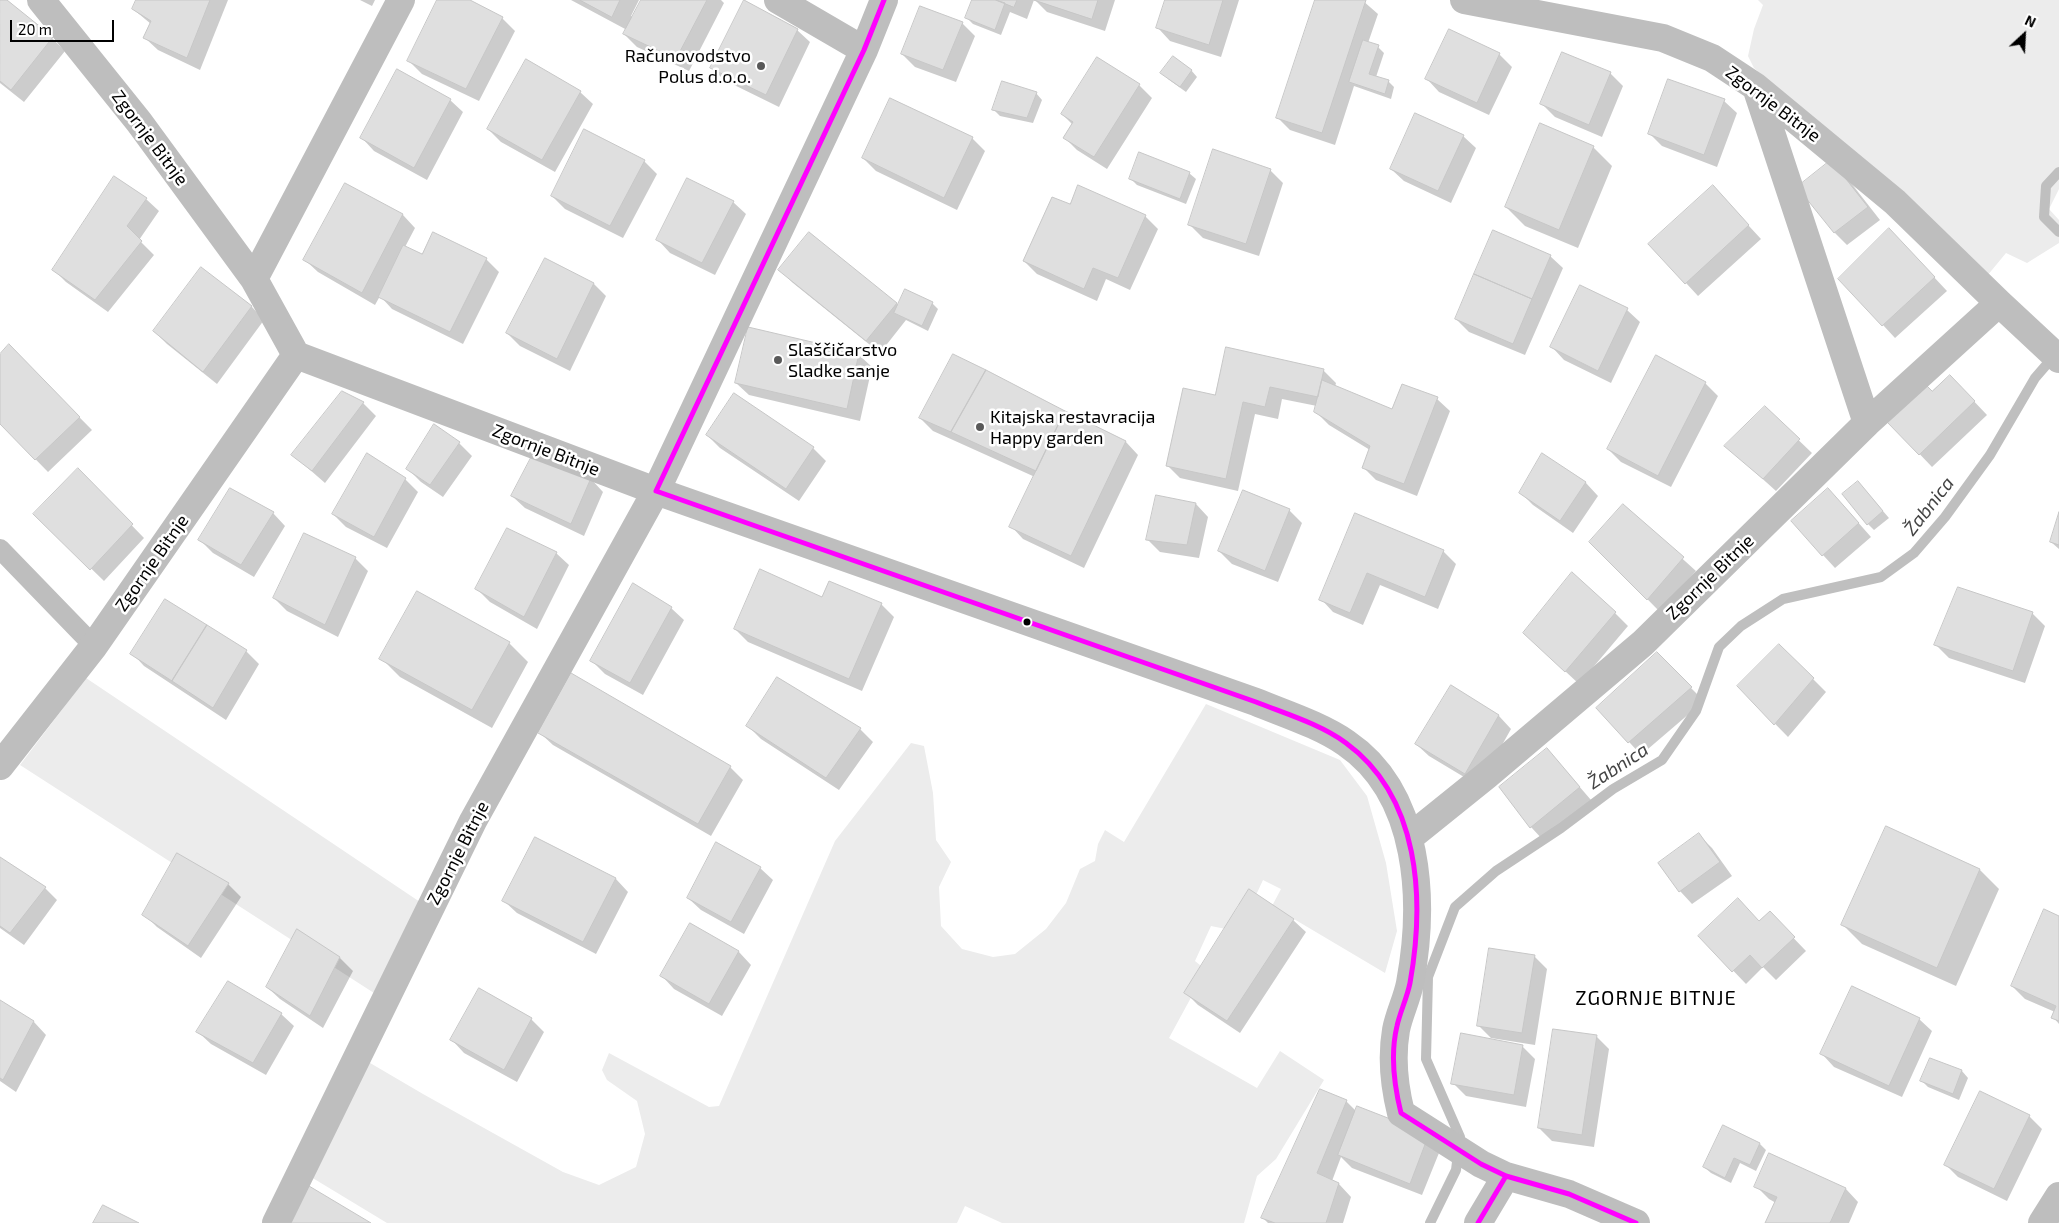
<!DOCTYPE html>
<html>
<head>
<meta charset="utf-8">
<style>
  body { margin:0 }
  #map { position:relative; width:2059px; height:1223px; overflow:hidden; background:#fff; font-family:"Exo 2",sans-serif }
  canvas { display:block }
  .north { position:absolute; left:1999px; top:10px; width:50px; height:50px; -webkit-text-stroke:4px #fff; paint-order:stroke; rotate:25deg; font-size:14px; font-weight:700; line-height:20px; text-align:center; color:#000 }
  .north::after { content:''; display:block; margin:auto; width:18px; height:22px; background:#000; clip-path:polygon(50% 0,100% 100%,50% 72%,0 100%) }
  .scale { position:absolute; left:10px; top:20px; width:104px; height:22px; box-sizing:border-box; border:2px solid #000; border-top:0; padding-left:6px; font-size:15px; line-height:18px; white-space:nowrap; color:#000; -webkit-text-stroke:4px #fff; paint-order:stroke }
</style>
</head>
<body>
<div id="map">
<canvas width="2059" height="1223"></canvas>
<div class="north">N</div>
<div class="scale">20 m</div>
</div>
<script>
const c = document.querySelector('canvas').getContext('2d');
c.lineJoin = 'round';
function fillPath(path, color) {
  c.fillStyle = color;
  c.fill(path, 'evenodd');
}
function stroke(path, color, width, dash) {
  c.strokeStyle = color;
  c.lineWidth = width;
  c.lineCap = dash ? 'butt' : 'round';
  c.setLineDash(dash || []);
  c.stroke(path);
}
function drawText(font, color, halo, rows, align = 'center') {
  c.font = font + ' "Exo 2",sans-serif';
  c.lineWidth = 5;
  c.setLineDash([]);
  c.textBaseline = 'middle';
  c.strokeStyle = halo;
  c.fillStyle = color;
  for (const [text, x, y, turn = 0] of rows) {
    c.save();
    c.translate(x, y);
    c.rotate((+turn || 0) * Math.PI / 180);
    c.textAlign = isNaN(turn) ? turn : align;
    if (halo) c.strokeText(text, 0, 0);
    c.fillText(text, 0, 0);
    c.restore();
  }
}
fillPath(new Path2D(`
  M1758 0H2059V189L2049 209 2059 220V243L2027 263 2006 253 1987 276 1754 68 1748 56 1754 29 1763 5Z
  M86 678 423 904 374 993 20 765Z
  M1206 704 1340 760 1367 796 1386 863 1397 931 1385 973 1272 906 1281 889 1263 880 1249 910 1238 905 1226 929 1211 926 1195 961 1206 970 1169 1038 1257 1088 1280 1051 1324 1080 1276 1159 1257 1176 1244 1223H1002L965 1206 957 1223H387L311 1177 365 1060 423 1094 563 1172 599 1185 636 1167 645 1134 637 1101 607 1080 602 1070 609 1053 709 1107 719 1106 835 841 911 743 924 746 933 793 936 840 951 862 939 887 941 926 962 949 993 957 1015 954 1046 929 1066 903 1080 869 1095 861 1098 844 1105 830 1124 842Z`), '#ececec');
fillPath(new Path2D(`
  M0 0H5L52 38 65 51 24 102 0 83Z
  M138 0H228L200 70 158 50 145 38 151 24 133 9Z
  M360 0H375L372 6Z
  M438 0H468L502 18 515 31 479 101 422 74 409 61Z
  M571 0H639L631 16 633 17 642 0H721L724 3 689 71 637 47 624 34 627 30Z
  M974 0H1034L1027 19 1010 12 1001 35 973 24 967 18Z
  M1035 0H1115L1105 31 1047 12Z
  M1166 0H1239L1221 57 1170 41 1158 28Z
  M1316 0H1362L1378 14 1368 43 1378 47 1384 53 1376 77 1388 81 1394 87 1391 99 1354 86 1335 145 1290 130 1277 117Z
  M962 23 975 36 956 82 915 67 902 54Z
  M797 30 810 42 779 107 724 80 712 68Z
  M1450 30 1499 54 1512 67 1489 115 1439 92 1427 79Z
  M1098 58 1139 85 1152 98 1107 169 1077 150 1065 138 1073 125 1062 114Z
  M1191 70 1197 77 1186 92 1168 79Z
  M1610 73 1623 86 1602 137 1555 117 1542 104Z
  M580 92 593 104 555 172 501 142 488 129Z
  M1036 93 1042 100 1033 123 1000 116 994 110Z
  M450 100 463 112 427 180 374 151 362 138Z
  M1724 101 1737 113 1717 167 1662 146 1649 133Z
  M1463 136 1476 148 1451 203 1404 181 1391 169Z
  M972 138 985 151 957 210 876 171 863 158Z
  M1593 147 1612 166 1578 248 1525 226 1506 207Z
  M644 161 657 174 623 238 565 209 552 196Z
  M1270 170 1283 183 1259 256 1203 238 1190 225Z
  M1189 173 1196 179 1186 204 1137 185 1131 179Z
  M1844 174 1880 220 1847 245 1835 233 1799 187Z
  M346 185 403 215 415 228 405 247 423 256 486 259 499 272 463 344 392 309 380 296 375 305 318 272 305 260Z
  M1713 187 1761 239 1698 296 1686 283Z
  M146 199 159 211 139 240 154 255 108 312 66 282 53 269Z
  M733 202 746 214 715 275 670 253 658 240Z
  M1070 206 1145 216 1158 229 1130 290 1106 279 1097 301 1037 274 1024 261Z
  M809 234 899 306 932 303 938 309 928 331 906 320 880 353 793 283 780 270Z
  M1902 243 1947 291 1895 338 1883 325Z
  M1550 256 1563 268 1525 355 1469 332 1456 319Z
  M201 269 252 307 264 320 217 384 167 344 154 331Z
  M594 284 606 296 570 371 520 346 507 333Z
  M1580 287 1627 310 1640 322 1611 383 1564 360 1552 347Z
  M749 329 859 355 872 367 860 421 749 395 736 383Z
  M9 346 92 430 48 472 0 423V355Z
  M953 355 1126 442 1138 455 1084 568 1023 539 1011 526 1035 477 933 431 920 418Z
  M1657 357 1706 384 1718 396 1671 487 1621 462 1608 449Z
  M1323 370 1336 383 1335 387 1392 411 1437 399 1450 411 1417 496 1376 480 1363 467 1370 450 1329 425 1316 412 1317 406 1282 399 1278 419 1255 414 1238 491 1180 478 1167 465 1216 396Z
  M1950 376 1987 415 1932 467 1889 422 1933 393Z
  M342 392 363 403 376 416 325 483 293 455Z
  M1765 408 1812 453 1776 491 1726 446Z
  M707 435 813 448 826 461 799 501 720 448Z
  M459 443 472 456 443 497 421 482 408 469Z
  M367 455 405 479 418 492 387 548 346 527 333 514Z
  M1542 455 1586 483 1598 496 1573 533 1533 505 1520 492Z
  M78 470 144 538 104 581 35 514Z
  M591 479 603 492 584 536 525 508 512 496Z
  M1864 489 1889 518 1874 530 1868 524Z
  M1841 503 1871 537 1835 568 1823 555Z
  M1196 504 1208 517 1199 558 1160 552 1147 539Z
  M1623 505 1696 571 1660 612 1591 542Z
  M1289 510 1302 523 1278 582 1232 564 1219 551Z
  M273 513 285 526 254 577 213 553 200 540Z
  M1355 515 1443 551 1456 564 1438 609 1380 585 1363 625 1333 612 1321 599Z
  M2059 517V549L2051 542Z
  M556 553 569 565 537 629 490 602 477 589Z
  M355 558 368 571 338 637 287 611 274 598Z
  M823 598 881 604 894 617 862 691 748 642 735 629Z
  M671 608 684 620 643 695 605 674 592 661Z
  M1615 613 1628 626 1579 684 1538 646Z
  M2032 613 2045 626 2025 683 1949 658 1936 645Z
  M509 643 528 662 492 728 400 677 381 658Z
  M1779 645 1826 692 1788 737 1738 686Z
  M246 651 259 664 226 720 144 666 132 653Z
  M1657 654 1704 701 1641 755 1598 708Z
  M778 678 860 729 873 742 839 790 761 739 748 726Z
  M1451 687 1499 716 1511 729 1479 786 1429 756 1416 744Z
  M540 733 730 767 743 780 711 836 553 745Z
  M1547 749 1591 800 1543 840 1531 827Z
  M1886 828 1980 870 1999 889 1956 986 1862 944 1843 925Z
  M1699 835 1712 848 1732 876 1692 904 1680 891Z
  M536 838 616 879 628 892 596 954 517 913 504 901Z
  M0 859 45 888 57 900 24 945 0 928Z
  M760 868 773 880 744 934 701 910 688 898Z
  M228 884 241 897 201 958 157 927 144 914Z
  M2059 917V1024L2053 1017 2055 1012 2025 999 2012 986Z
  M1293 920 1306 932 1240 1033 1198 1005 1185 992Z
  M1760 923 1782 926 1806 951 1776 980 1763 967 1746 984 1700 936Z
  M690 925 739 952 751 965 722 1016 674 989 662 976Z
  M297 931 340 958 353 971 323 1028 280 999 267 987Z
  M1534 956 1547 969 1535 1045 1491 1038 1478 1025Z
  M479 990 531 1019 544 1032 517 1082 464 1053 452 1040Z
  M0 1001 34 1022 46 1035 16 1092 0 1081Z
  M281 1014 294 1026 266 1075 211 1044 198 1032Z
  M1919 1019 1932 1031 1902 1097 1834 1067 1822 1054Z
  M1596 1036 1609 1049 1594 1147 1552 1141 1539 1128Z
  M1522 1046 1535 1059 1526 1107 1466 1096 1453 1083Z
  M1930 1059 1962 1071 1968 1078 1959 1100 1928 1087 1922 1081Z
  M1346 1101 1356 1111 1441 1148 1422 1195 1352 1168 1341 1157 1332 1181 1339 1184 1351 1197 1343 1223H1268L1263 1218Z
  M2029 1116 2042 1129 2007 1201 1958 1177 1945 1164Z
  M1760 1144 1766 1150 1756 1171 1740 1163 1731 1183 1711 1173 1704 1167Z
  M1756 1186 1846 1189 1858 1202 1849 1223H1767L1776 1203 1769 1199Z`), '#0003');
stroke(new Path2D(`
  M2059 172 2046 186 2044 217 2059 232
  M1430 1223 1456 1170 1460 1137 1426 1059 1428 977 1455 907 1496 871 1561 828 1613 789 1662 760 1696 711 1719 647 1741 626 1783 599 1881 577 1914 553 1945 517 1990 455 2035 378 2054 356`), '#bfbfbf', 10);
const building = new Path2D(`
  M0 0H7L53 37 11 90 0 81Z
  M136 0H210L187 58 143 38 151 21 132 9Z
  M437 0H470L503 17 466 89 407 61Z
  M580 0H620L612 17Z
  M641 0H707L676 59 623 34Z
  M744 0 798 29 766 95 710 68Z
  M972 0H996L1005 3 995 30 965 18Z
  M996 0H1017L1014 7Z
  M1034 0H1098L1092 19Z
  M1165 0H1223L1209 45 1156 28Z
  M1315 0H1366L1322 133 1276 118Z
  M920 6 963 22 943 70 901 54Z
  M1449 29 1500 53 1477 103 1425 79Z
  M1363 40 1379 45 1369 74 1389 80 1385 94 1349 82Z
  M1562 52 1611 72 1589 125 1540 104Z
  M1173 56 1192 70 1180 87 1160 73Z
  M1097 57 1140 84 1094 157 1063 138 1073 122 1061 114Z
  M526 59 581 91 542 160 487 129Z
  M397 69 451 99 414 168 360 138Z
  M1668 79 1725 99 1704 155 1648 134Z
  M1002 81 1037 92 1027 118 992 110Z
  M890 98 973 137 944 198 862 158Z
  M1415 113 1464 135 1438 191 1390 169Z
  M1540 123 1594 146 1559 230 1505 207Z
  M584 129 645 160 610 226 551 196Z
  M1213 149 1271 169 1246 244 1188 225Z
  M1139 152 1190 172 1180 199 1129 179Z
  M1831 160 1868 207 1834 233 1797 187Z
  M114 176 147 198 127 226 142 241 95 300 52 270Z
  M687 178 734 201 702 263 656 240Z
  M345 183 403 214 362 293 303 260Z
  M1078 185 1146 215 1118 278 1093 268 1084 289 1023 261 1052 197 1070 204Z
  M1713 185 1749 225 1685 284 1648 244Z
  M1889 228 1935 277 1882 326 1838 279Z
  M1493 230 1551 255 1532 299 1474 274Z
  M433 232 487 258 450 332 378 297 403 245 422 254Z
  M809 232 897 303 866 341 778 270Z
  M545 258 594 283 557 359 506 333Z
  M201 267 252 306 203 372 153 331Z
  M1474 274 1532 299 1513 344 1455 319Z
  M1580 285 1628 308 1598 371 1550 347Z
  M905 289 933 302 922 326 894 313Z
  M748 327 859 353 847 409 735 383Z
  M9 344 80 417 35 460 0 424V354Z
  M1226 347 1324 369 1318 397 1270 387 1265 407 1243 402 1226 479 1166 466 1183 388 1215 395Z
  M953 354 986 370 951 432 919 418Z
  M1656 355 1706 382 1658 476 1607 449Z
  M986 370 1065 411 1036 471 951 432Z
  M1950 375 1975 401 1919 455 1887 422 1926 385 1932 391Z
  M1322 380 1392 409 1402 384 1438 397 1404 484 1362 468 1370 446 1314 412Z
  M342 391 364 402 312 471 291 455Z
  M734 393 814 447 786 489 706 435Z
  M1765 406 1800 439 1763 479 1724 446Z
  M1065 411 1126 441 1071 556 1009 527Z
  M434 424 460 442 430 485 406 469Z
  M367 453 406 478 374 537 332 514Z
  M1542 453 1586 482 1560 521 1519 493Z
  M533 454 591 478 571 524 511 496Z
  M78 468 133 524 90 570 33 514Z
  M1858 481 1883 511 1867 525 1842 494Z
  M230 488 274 512 241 565 198 540Z
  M1828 488 1859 523 1822 556 1791 521Z
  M1243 490 1290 509 1265 571 1218 551Z
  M1156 495 1196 503 1187 545 1146 540Z
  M1623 504 1684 557 1647 600 1589 542Z
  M2059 512V545L2050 542Z
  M1355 513 1444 550 1425 597 1367 573 1350 613 1319 600Z
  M507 528 557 552 524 617 475 589Z
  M304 533 356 557 325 625 273 598Z
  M760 569 822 597 829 581 882 603 849 679 734 629Z
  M1572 572 1616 612 1565 672 1523 633Z
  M633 583 672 607 630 683 590 661Z
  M1958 587 2033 612 2013 671 1934 645Z
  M417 591 510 642 472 710 379 659Z
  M165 599 207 625 172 681 130 654Z
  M207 625 247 650 213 708 172 681Z
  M1779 644 1814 678 1774 725 1737 686Z
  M1657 652 1692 687 1628 743 1596 708Z
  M571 673 731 766 698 824 538 733Z
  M777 677 861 728 826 778 746 726Z
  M1451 685 1499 715 1465 774 1415 744Z
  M1547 748 1580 787 1530 828 1499 787Z
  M1886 826 1980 869 1937 968 1841 925Z
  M1699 833 1720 862 1679 892 1658 863Z
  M535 837 616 878 583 942 502 901Z
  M716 842 761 867 731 922 687 898Z
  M177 853 229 883 188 946 142 915Z
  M0 857 46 887 10 933 0 926Z
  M1249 889 1294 919 1227 1021 1184 993Z
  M1738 898 1759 921 1770 911 1795 937 1762 968 1750 955 1732 972 1698 936Z
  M2044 909 2059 916V1021L2051 1018 2056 1006 2011 986Z
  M690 923 739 951 709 1004 660 976Z
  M297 929 340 957 310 1016 266 987Z
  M1489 948 1535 955 1522 1033 1477 1026Z
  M228 981 282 1013 253 1063 196 1032Z
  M1852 986 1920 1018 1889 1086 1820 1054Z
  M479 988 532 1018 504 1070 450 1040Z
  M0 1000 34 1021 3 1080 0 1078Z
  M1553 1029 1597 1035 1582 1135 1538 1128Z
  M1461 1033 1523 1045 1514 1095 1451 1084Z
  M1930 1058 1962 1070 1953 1094 1920 1081Z
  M1320 1089 1347 1100 1317 1173 1339 1183 1326 1223H1275L1261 1218Z
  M1980 1091 2030 1115 1994 1189 1944 1165Z
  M1357 1106 1429 1134 1410 1184 1338 1155Z
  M1723 1125 1760 1143 1750 1165 1734 1158 1725 1178 1703 1167Z
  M1769 1153 1846 1188 1830 1223H1765L1777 1197 1754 1187Z
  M309 1186 371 1223H288Z
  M103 1205 139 1223H93Z`);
fillPath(building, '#dfdfdf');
stroke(building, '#c7c7c7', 1);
stroke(new Path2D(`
  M0 549 94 646`), '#bebebe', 20);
stroke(new Path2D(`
  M41 0 139 122 254 279 296 355
  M778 0 864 50
  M884 0 864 50 656 491 1256 702C1285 714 1320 725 1346 743 1421 794 1425 902 1410 983 1407 999 1399 1014 1396 1030 1391 1059 1394 1085 1401 1113L1481 1164 1506 1176 1569 1194 1636 1223
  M1464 0 1663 38 1712 58 1756 87 1895 202 1999 303 2059 359
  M1756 87 1867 423
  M254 279 401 0
  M0 766 94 646 296 355 656 491 473 821 276 1223
  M1410 837 1487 775 1643 643 1867 423 1999 303
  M1478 1223 1506 1176
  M2042 1223 2059 1196`), '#bebebe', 28);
stroke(new Path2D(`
  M884 0 864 50 656 491 1256 702C1286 714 1320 724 1346 743 1420 797 1425 899 1410 983 1407 998 1400 1012 1397 1026 1390 1055 1394 1085 1401 1113L1481 1164 1506 1176 1569 1194 1636 1223
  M1478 1223 1506 1176`), '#f0f', 5);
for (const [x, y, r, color] of [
  [761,66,5,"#595959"],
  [778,360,5,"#595959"],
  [980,427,5,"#595959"],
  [1027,622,4.5,"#000"]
]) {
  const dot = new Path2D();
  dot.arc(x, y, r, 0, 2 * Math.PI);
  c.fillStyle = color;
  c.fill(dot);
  stroke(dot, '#fff', 2);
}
drawText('18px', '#000', '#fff', [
  ["Računovodstvo",751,56,"right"],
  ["Polus d.o.o.",751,77,"right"],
  ["Slaščičarstvo",788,350],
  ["Sladke sanje",788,371],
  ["Kitajska restavracija",990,417],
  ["Happy garden",990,438]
], 'left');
drawText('18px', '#000', '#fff', [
  ["Zgornje Bitnje",1773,104,37],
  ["Zgornje Bitnje",150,138,53],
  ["Zgornje Bitnje",546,450,21],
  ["Zgornje Bitnje",152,563,-55],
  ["Zgornje Bitnje",1710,577,-44],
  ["Zgornje Bitnje",458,853,-63]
]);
drawText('italic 19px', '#444', '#fff', [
  ["Žabnica",1929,506,-52],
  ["Žabnica",1618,766,-33]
]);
c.letterSpacing = '1px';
drawText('20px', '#000', '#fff', [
  ["ZGORNJE BITNJE",1656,998]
]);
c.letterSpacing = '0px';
</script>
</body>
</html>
